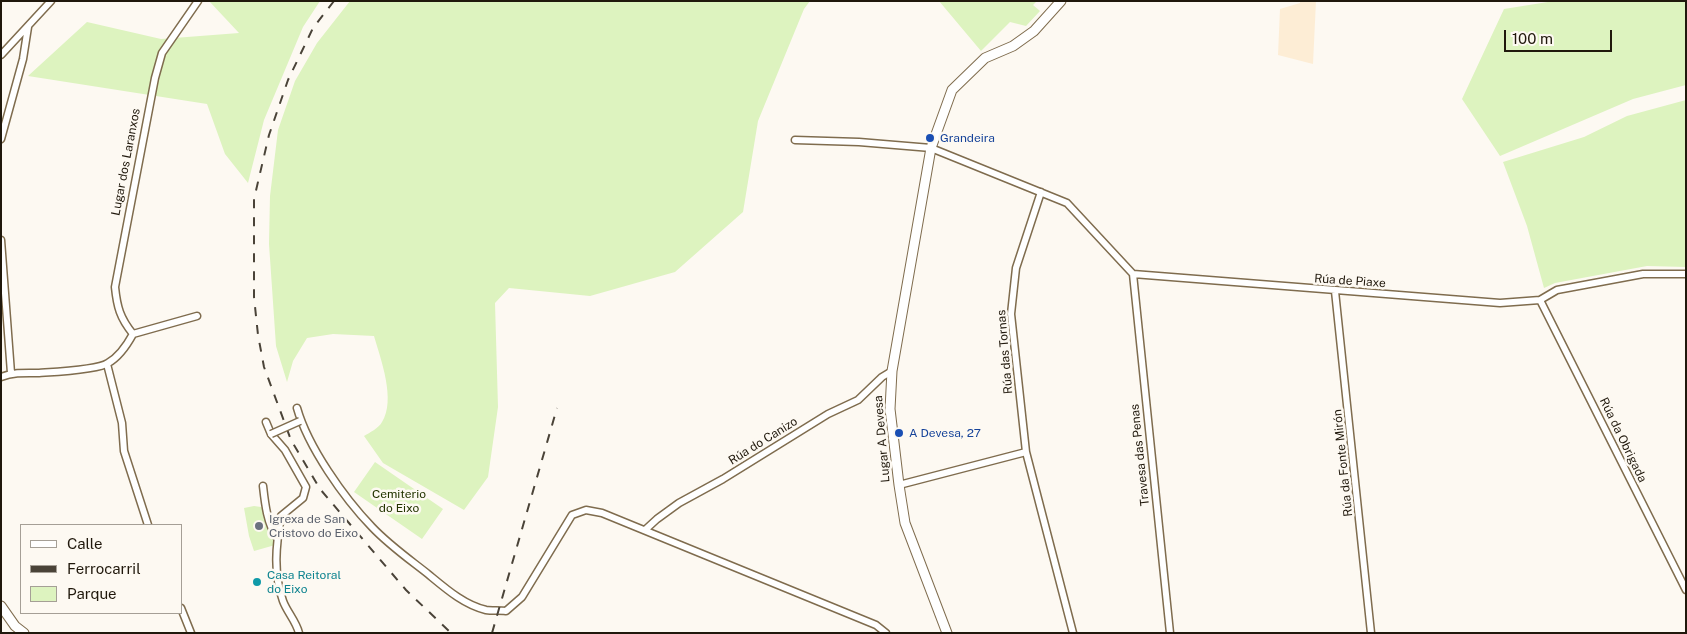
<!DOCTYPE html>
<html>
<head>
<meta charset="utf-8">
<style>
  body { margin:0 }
  #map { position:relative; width:1687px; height:634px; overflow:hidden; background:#fdf9f2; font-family:"Public Sans",sans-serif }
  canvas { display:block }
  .frame { position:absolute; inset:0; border:2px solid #20180c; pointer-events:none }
  .legend { position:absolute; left:20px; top:524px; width:162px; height:90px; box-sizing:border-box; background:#fdf9f2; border:1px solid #a59f96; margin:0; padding:6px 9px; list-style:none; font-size:15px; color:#20180c }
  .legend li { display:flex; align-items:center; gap:10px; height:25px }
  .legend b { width:25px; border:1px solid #a59f96 }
  .scale { position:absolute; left:1504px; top:30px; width:108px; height:22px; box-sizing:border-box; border:2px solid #20180c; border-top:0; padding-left:6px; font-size:15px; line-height:18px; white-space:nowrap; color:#20180c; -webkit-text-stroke:4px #fdf9f2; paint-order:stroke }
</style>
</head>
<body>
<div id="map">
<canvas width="1687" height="634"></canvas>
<div class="frame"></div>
<ul class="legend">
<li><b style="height:6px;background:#fff"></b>Calle</li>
<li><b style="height:6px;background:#4a4338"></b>Ferrocarril</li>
<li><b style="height:14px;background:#ddf3bf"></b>Parque</li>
</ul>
<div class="scale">100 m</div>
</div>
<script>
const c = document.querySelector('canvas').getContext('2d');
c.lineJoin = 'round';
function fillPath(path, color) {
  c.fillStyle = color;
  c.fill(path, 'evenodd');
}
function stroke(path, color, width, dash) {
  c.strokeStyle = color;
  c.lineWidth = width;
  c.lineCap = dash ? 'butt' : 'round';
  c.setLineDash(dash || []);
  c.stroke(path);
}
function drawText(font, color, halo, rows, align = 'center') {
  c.font = font + ' "Public Sans",sans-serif';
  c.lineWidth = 5;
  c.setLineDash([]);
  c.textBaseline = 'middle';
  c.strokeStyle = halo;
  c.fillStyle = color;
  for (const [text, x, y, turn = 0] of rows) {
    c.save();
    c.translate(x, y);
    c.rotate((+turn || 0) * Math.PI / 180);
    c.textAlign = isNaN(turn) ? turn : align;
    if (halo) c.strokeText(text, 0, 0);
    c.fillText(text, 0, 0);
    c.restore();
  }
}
fillPath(new Path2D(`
  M1300 1H1316L1313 64 1278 55 1280 9 1300 3Z`), '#fdedd5');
fillPath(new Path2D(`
  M209 1H320L303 27 264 120 248 183 225 154 207 104 28 76 87 22 161 39 239 33Z
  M350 1H810L804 9 758 121 743 212 675 272 590 296 509 288 495 303 498 407 488 477 464 510 383 463 364 436C369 433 379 428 382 422 396 400 381 360 374 336L333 334 307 338 293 361 287 382 276 346 269 244 270 196 278 130 295 81 317 43Z
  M939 1H1037L1033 5 1040 11 1026 26 1010 22 981 51Z
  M1554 1H1686V85L1633 99 1500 156 1462 99 1504 9Z
  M1686 100V267L1647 266 1555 283 1544 288 1527 226 1503 162 1584 137 1627 116Z
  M375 462 443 509 422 539 354 492Z
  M254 506 261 507 264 511 275 545 254 551 249 536 244 508Z`), '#ddf3bf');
const street = new Path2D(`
  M1 55 51 1
  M1 139 23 59 28 27
  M795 140 859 142 931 148 1067 203 1133 274 1500 303 1540 300 1557 290 1643 274H1686
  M1041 192 1016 268 1011 314 1026 452 1073 633
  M1 240 11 373
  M1133 274 1170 633
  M1335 291 1371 633
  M1540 300 1686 590
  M133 334C120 318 117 307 115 287L155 78 162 53 198 1
  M107 364 122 423 124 451 148 525
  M1 377C14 372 26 373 39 373 53 372 98 370 108 363 119 357 127 345 133 334L197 316
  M297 408C308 447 344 498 372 527 389 545 409 559 428 574 445 588 464 605 486 610 492 611 500 610 506 611L522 597 572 515 586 510 602 513 876 625 886 633
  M266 422 271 434 285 450 306 487 303 498 281 516C276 545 273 573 283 601 287 612 296 621 299 633
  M899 485 1026 452
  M263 486C265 504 267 523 277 538
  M645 530 657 519 679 503 723 479 828 414 858 400 882 377 892 371
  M181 608 191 633`);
const secondary = new Path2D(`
  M1 606 15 626 24 633
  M947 633 905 523 899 485 890 409 892 371 931 148 952 90 985 58 1013 46 1034 31 1061 1`);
stroke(street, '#7f6c4e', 9);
stroke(secondary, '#7f6c4e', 11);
stroke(street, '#fff', 6);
stroke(secondary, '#fff', 9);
stroke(new Path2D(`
  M334 1 313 28 288 80 269 135 254 199V297L258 335 264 367 291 440 320 489 406 590 451 633
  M492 633 557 408`), '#4a4338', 2, [9, 9]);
const streetBridge = new Path2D(`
  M271 434 300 421`);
stroke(streetBridge, '#7f6c4e', 9, []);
stroke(streetBridge, '#fff', 6);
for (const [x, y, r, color] of [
  [930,138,5,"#1a4fb4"],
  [899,433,5,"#1a4fb4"],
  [259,526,5,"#6b7280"],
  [257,582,5,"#0f9aa8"]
]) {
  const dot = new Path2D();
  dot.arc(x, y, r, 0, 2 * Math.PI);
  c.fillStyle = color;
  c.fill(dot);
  stroke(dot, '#fdf9f2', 2);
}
drawText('12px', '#164399', '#fdf9f2', [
  ["Grandeira",940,138],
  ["A Devesa, 27",909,433]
], 'left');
drawText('12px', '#20180c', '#fdf9f2', [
  ["Lugar dos Laranxos",126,162,-79],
  ["Rúa de Piaxe",1350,281,4],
  ["Rúa das Tornas",1005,352,-95],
  ["Lugar A Devesa",882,439,-95],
  ["Rúa da Obrigada",1623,440,64],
  ["Rúa do Canizo",763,441,-32],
  ["Travesa das Penas",1140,455,-96],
  ["Rúa da Fonte Mirón",1343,463,-96]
]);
drawText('12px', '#233400', '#fdf9f2', [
  ["Cemiterio",399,494],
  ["do Eixo",399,508]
]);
drawText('12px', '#5b616d', '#fdf9f2', [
  ["Igrexa de San",269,519],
  ["Cristovo do Eixo",269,533]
], 'left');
drawText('12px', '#0d838f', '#fdf9f2', [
  ["Casa Reitoral",267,575],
  ["do Eixo",267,589]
], 'left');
</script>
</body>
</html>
